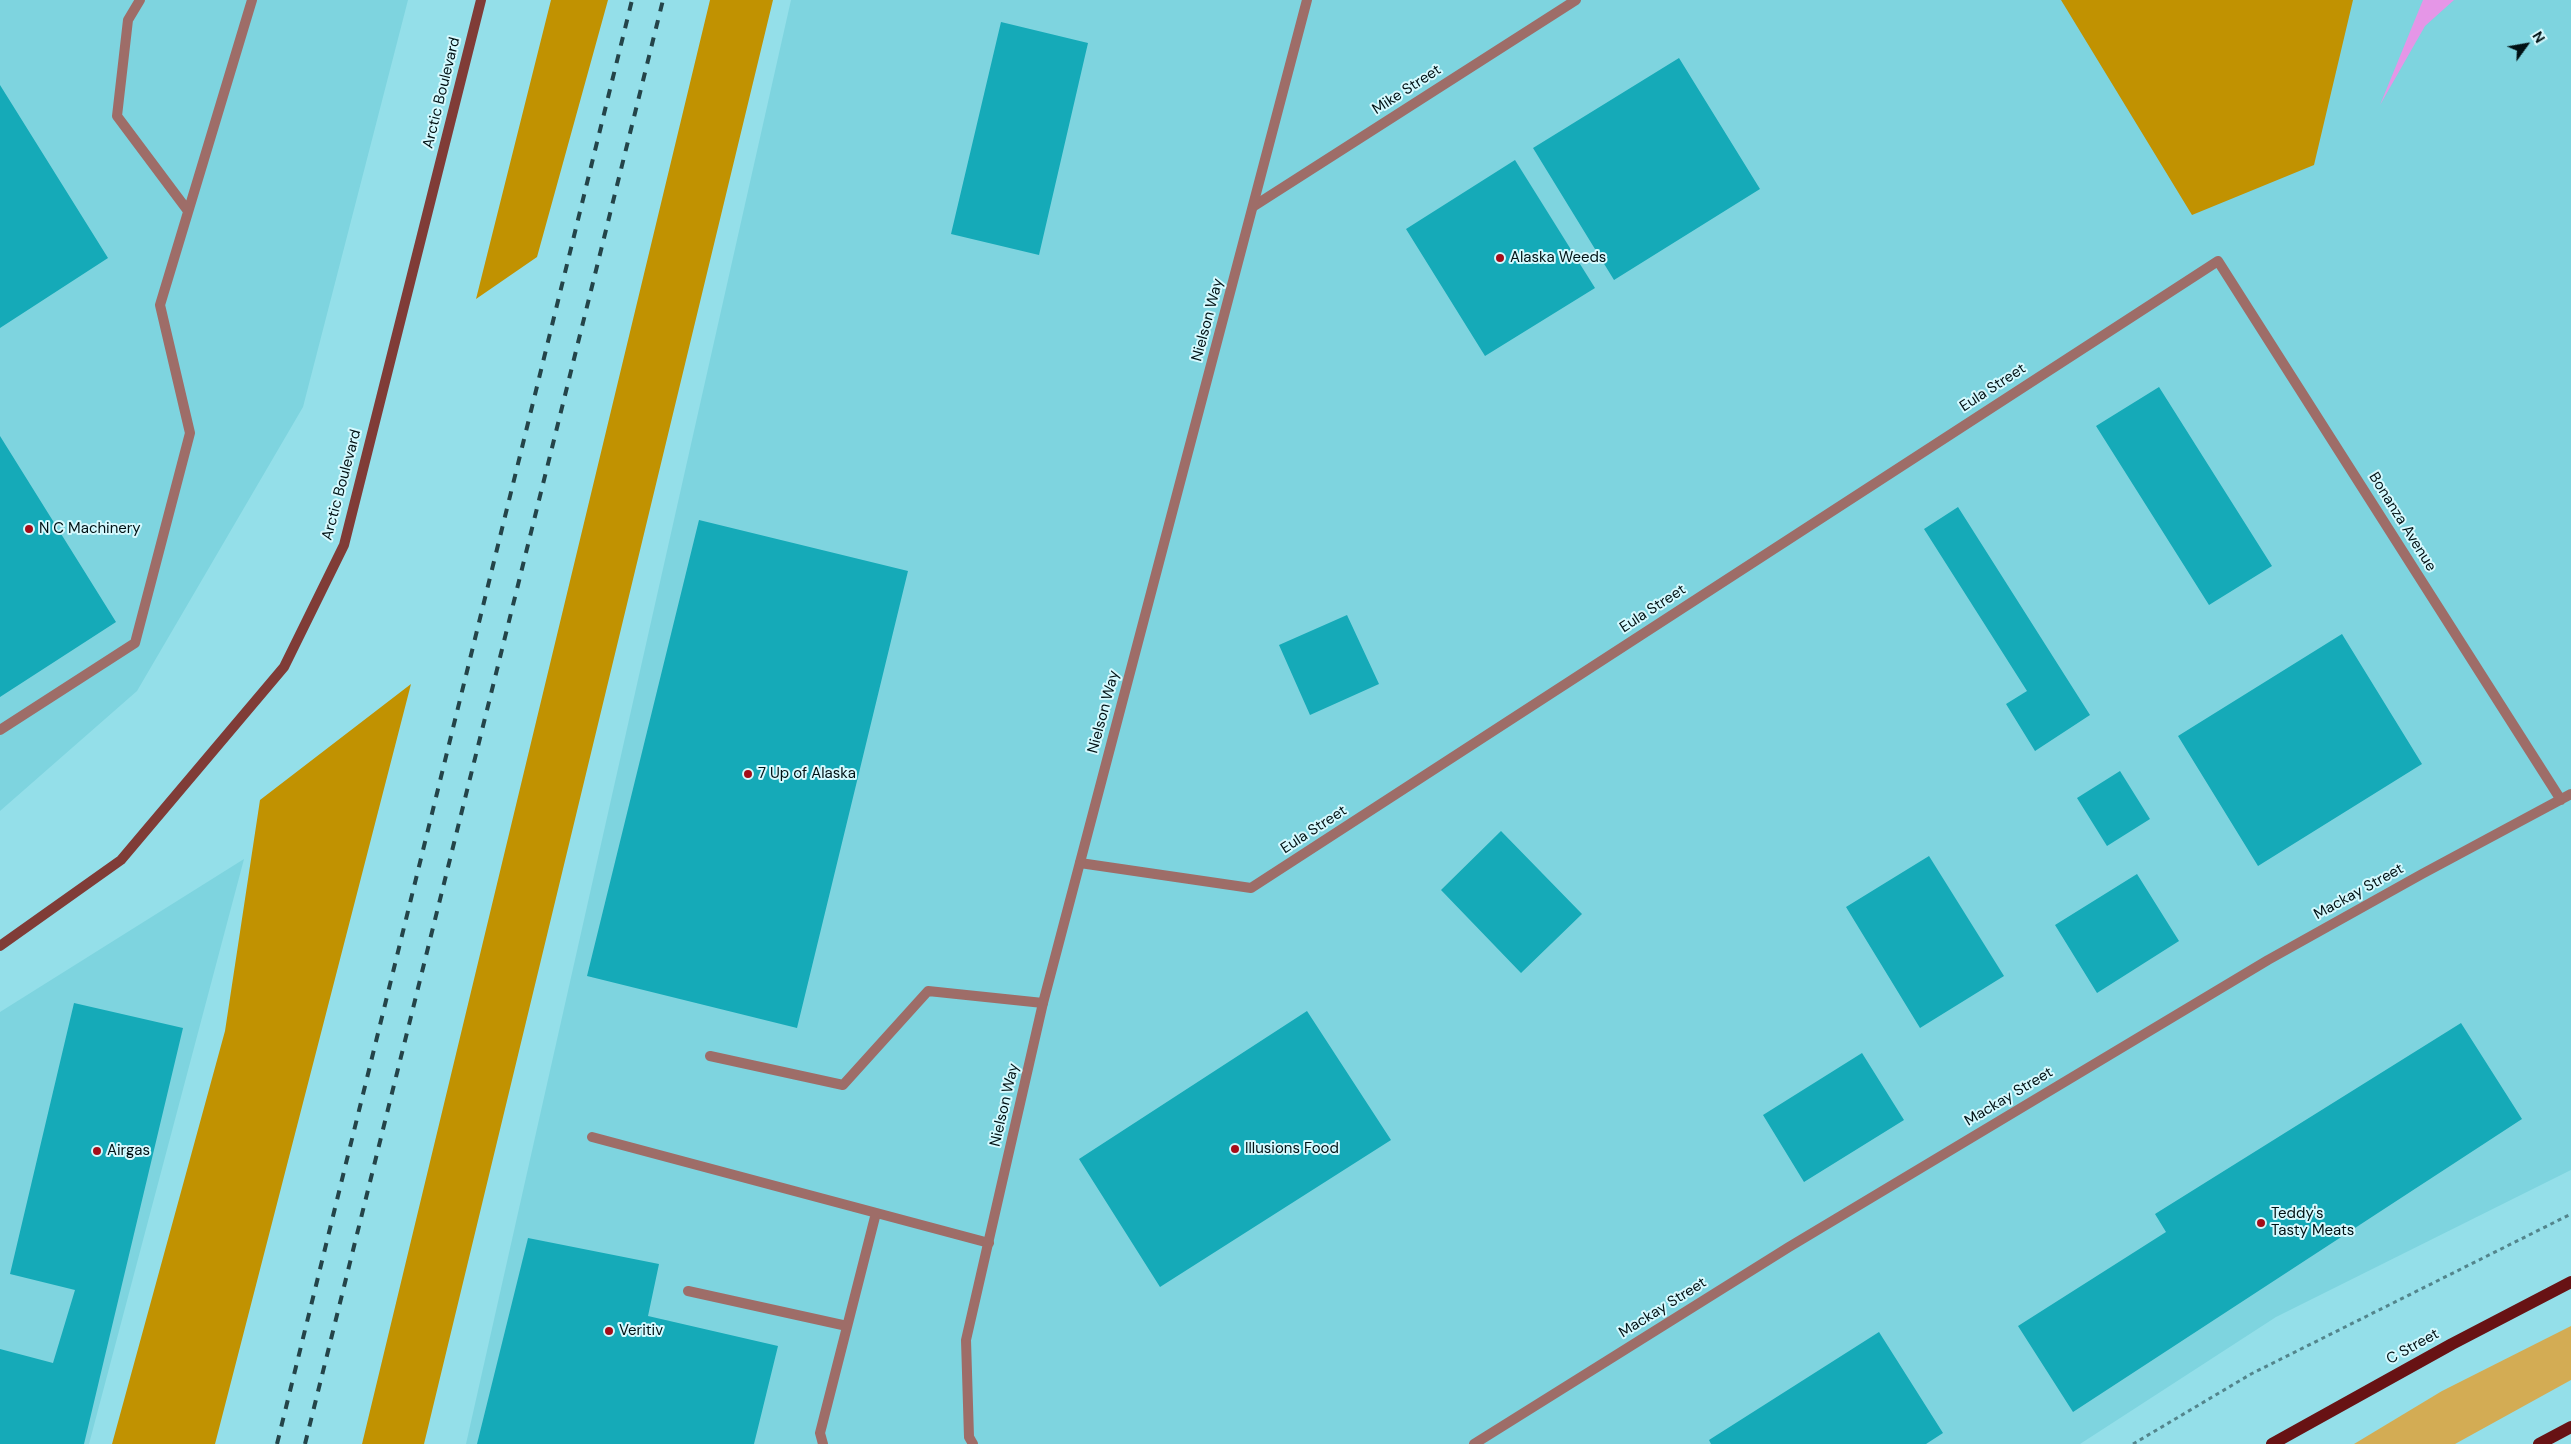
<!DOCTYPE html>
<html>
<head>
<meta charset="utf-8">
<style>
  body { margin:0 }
  #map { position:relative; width:2571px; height:1444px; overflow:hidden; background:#94dfe9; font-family:"DM Sans",sans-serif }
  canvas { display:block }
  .north { position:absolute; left:2501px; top:20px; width:50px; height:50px; -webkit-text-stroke:4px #d5f9fe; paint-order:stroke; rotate:58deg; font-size:14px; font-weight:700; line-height:20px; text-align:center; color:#001114 }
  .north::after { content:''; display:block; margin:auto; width:18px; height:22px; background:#001114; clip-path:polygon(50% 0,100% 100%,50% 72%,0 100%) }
</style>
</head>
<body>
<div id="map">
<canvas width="2571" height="1444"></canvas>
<div class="north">N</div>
</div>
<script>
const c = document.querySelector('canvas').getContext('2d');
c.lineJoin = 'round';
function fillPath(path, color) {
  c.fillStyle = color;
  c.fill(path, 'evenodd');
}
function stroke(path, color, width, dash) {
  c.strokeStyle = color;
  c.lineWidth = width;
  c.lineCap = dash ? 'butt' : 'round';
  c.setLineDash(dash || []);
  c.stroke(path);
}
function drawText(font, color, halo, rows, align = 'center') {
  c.font = font + ' "DM Sans",sans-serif';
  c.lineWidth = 4;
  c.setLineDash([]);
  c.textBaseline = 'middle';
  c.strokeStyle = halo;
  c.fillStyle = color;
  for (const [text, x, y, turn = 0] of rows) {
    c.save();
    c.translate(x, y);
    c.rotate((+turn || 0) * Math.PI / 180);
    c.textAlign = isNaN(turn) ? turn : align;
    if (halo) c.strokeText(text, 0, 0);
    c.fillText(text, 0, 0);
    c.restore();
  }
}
fillPath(new Path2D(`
  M0 0H408L303 407 137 691 0 811Z
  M791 0H2571V1170L2276 1317 2080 1444H466Z
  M244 859 89 1444H0V1012Z`), '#7ed4df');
fillPath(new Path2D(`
  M2571 1326V1380L2455 1444H2354L2442 1391Z`), '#d3ac54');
fillPath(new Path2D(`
  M551 0H608L537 257 476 299Z
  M710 0H773L424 1444H362Z
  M2061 0H2353L2314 165 2192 215Z
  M411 684 215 1444H112L225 1031 260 800Z`), '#c19201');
fillPath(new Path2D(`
  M2423 0H2454L2425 26 2380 105Z`), '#e596e7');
fillPath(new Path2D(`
  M1001 22 1088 43 1039 255 951 234Z
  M1679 58 1760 189 1614 280 1533 148Z
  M0 85 108 258 0 328Z
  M1515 160 1595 288 1485 356 1406 229Z
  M2159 387 2272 566 2209 605 2096 426Z
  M0 436 116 622 0 697Z
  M1958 507 2090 715 2035 751 2006 704 2027 691 1924 529Z
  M699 520 908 571 797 1028 587 976Z
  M1347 615 1379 684 1310 715 1279 645Z
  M2342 634 2422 764 2258 866 2178 736Z
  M2120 771 2150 819 2107 846 2077 798Z
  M1501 831 1582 914 1521 973 1441 890Z
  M1929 856 2004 976 1920 1028 1846 907Z
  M2137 874 2179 941 2097 993 2055 925Z
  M74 1003 183 1028 84 1444H0V1349L53 1363 75 1290 10 1274Z
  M1307 1011 1391 1140 1160 1287 1079 1159Z
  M2461 1023 2522 1119 2073 1412 2018 1326 2166 1232 2155 1214Z
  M1862 1053 1904 1120 1804 1182 1763 1115Z
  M528 1238 659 1264 648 1316 778 1346 754 1444H477Z
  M1879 1332 1943 1433 1926 1444H1711L1709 1440Z`), '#15aab8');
stroke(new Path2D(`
  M2133 1444 2251 1374 2571 1214`), '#53858c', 3, [4, 4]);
stroke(new Path2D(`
  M140 0 128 20 117 116 188 211
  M1254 206 1576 0
  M0 730 135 643 190 433 160 305 252 0
  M1080 863 1251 888 2218 261 2561 800
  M710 1056 843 1085 928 991 1043 1003
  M592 1137 989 1243
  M688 1291 847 1326
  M823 1444 820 1433 876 1213
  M1474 1444 1789 1247 2268 960 2422 874 2571 794`), '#9e6d68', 10);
stroke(new Path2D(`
  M973 1444 969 1437 966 1340 1043 1003 1307 0`), '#9e6d68', 10);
stroke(new Path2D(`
  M0 946 121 860 284 667 344 545 481 0`), '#803c37', 10);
stroke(new Path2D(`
  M2272 1444 2452 1344 2571 1282
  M2539 1444 2571 1427`), '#681214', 12);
stroke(new Path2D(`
  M277 1444 632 0
  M305 1444 663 0`), '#244449', 4, [9, 9]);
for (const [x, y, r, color] of [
  [1500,258,5,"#a50d19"],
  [29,529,5,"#a50d19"],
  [748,774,5,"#a50d19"],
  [1235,1149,5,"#a50d19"],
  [97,1151,5,"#a50d19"],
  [2261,1223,5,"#a50d19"],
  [609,1331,5,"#a50d19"]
]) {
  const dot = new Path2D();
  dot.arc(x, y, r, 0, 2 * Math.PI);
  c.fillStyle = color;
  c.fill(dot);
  stroke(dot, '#d5f9fe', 2);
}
drawText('15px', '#001114', '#d5f9fe', [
  ["Mike Street",1407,90,-33],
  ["Arctic Boulevard",442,93,-76],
  ["Nielson Way",1208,320,-75],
  ["Eula Street",1993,388,-33],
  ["Arctic Boulevard",342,485,-75],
  ["Bonanza Avenue",2402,522,58],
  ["Eula Street",1653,609,-33],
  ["Nielson Way",1104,712,-75],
  ["Eula Street",1314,830,-33],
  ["Mackay Street",2359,892,-29],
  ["Mackay Street",2009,1097,-31],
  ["Nielson Way",1005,1105,-77],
  ["Mackay Street",1663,1308,-32],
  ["C Street",2413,1347,-29]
]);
drawText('15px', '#001114', '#d5f9fe', [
  ["Alaska Weeds",1510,258],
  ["N C Machinery",39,529],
  ["7 Up of Alaska",758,774],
  ["Illusions Food",1245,1149],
  ["Airgas",107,1151],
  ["Teddy's",2271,1214],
  ["Tasty Meats",2271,1231],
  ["Veritiv",619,1331]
], 'left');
</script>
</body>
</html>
